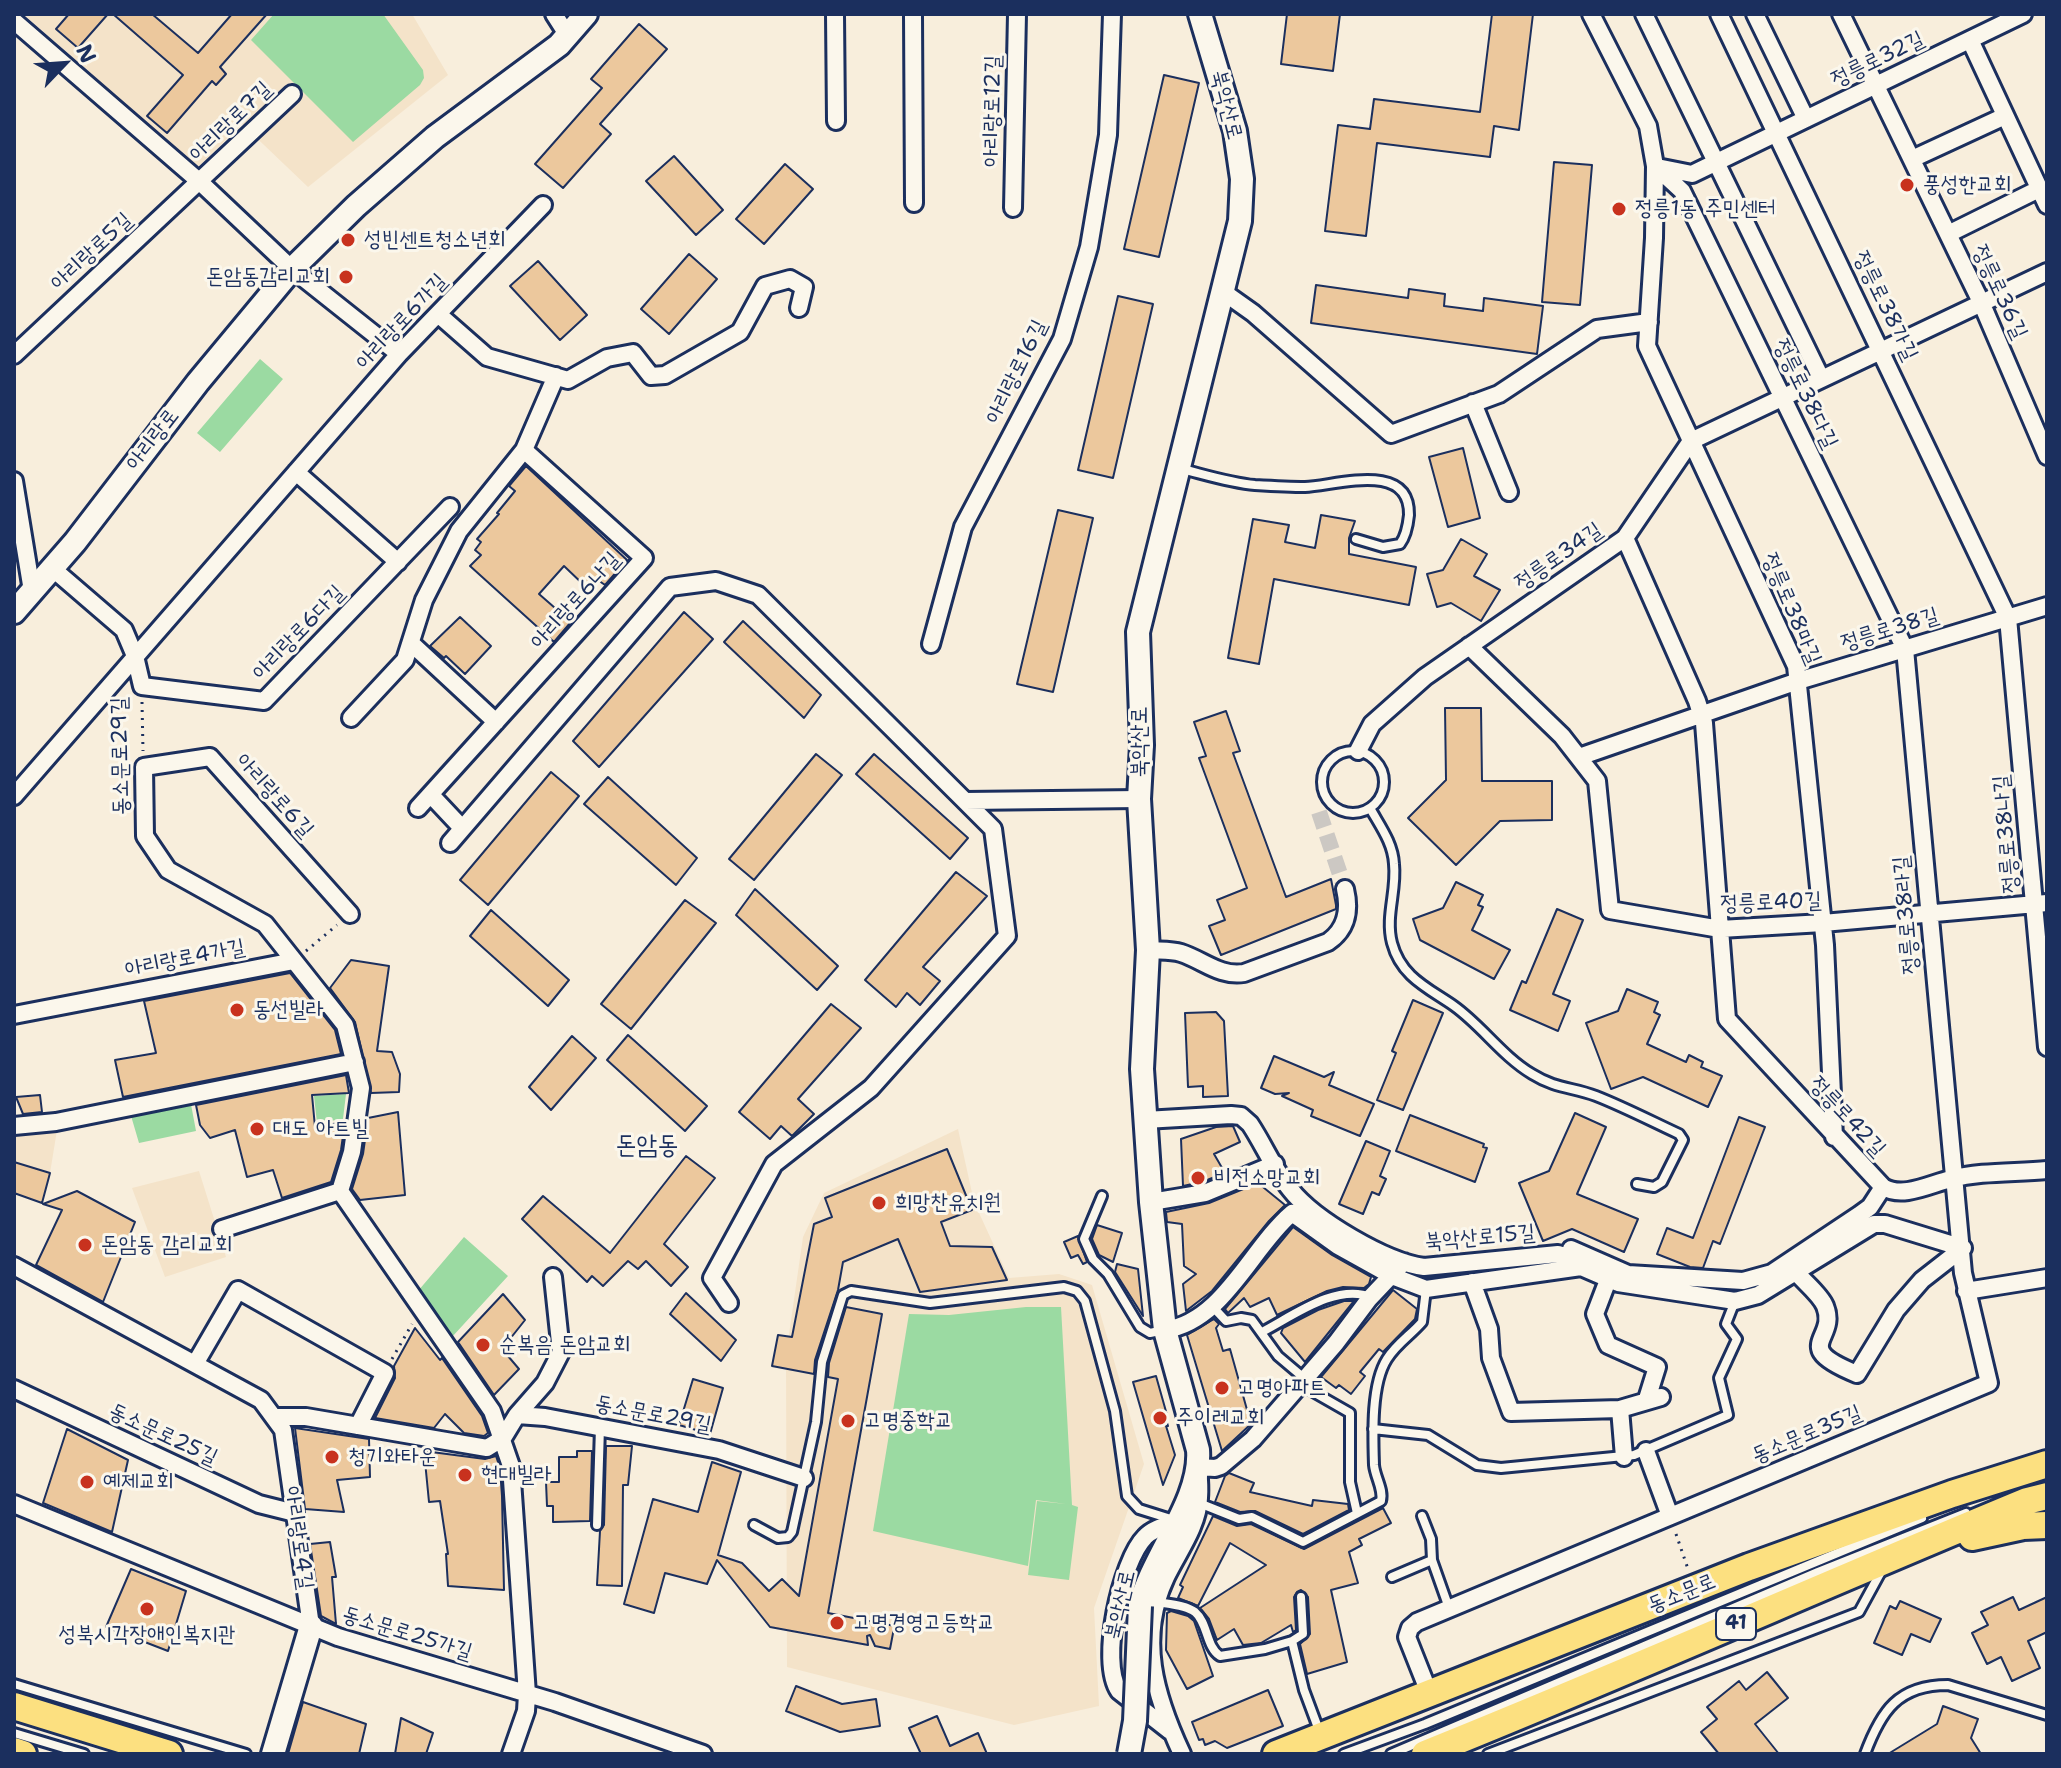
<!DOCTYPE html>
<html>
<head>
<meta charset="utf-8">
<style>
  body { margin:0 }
  #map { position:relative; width:2061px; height:1768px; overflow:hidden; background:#f8eedc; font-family:"Shantell Sans",sans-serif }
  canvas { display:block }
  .frame { position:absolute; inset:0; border:16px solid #1b2f5e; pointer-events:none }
  .north { position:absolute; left:24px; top:24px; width:80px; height:80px; -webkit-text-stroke:6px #fbf7ec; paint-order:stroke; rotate:65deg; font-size:22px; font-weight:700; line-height:32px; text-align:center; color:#1b2f5e }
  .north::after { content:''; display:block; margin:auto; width:28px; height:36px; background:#1b2f5e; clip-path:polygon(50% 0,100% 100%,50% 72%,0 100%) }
</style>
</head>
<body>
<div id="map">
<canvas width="2061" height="1768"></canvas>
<div class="frame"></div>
<div class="north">N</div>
</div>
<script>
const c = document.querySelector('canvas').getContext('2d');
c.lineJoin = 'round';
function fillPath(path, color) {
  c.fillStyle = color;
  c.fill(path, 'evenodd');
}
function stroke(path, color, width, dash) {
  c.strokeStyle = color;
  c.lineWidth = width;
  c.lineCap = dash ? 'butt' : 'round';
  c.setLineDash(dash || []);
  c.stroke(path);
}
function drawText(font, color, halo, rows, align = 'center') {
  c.font = font + ' "Shantell Sans","Poor Story",sans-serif';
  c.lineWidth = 6;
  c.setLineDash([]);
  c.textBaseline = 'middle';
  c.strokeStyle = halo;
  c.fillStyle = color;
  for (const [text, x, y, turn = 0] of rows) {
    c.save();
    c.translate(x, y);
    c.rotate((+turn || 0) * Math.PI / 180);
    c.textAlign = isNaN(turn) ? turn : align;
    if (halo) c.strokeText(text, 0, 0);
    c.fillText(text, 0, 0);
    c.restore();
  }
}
fillPath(new Path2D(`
  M23 14H412L448 75 308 187 242 124 198 167Z
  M58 1124 50 1173 14 1163 16 1128Z
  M958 1129 974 1202 1009 1278 1059 1274 1092 1285 1144 1464 1094 1608 1099 1706 1014 1725 787 1667 786 1355 803 1237 824 1193Z
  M199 1171 226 1257 165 1277 132 1188Z`), '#f4e3c9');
fillPath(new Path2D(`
  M274 14H383L423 70 424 78 420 85 353 142 251 40Z
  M260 359 283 379 220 452 197 433Z
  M346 1094 343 1119 317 1123 314 1096Z
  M190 1099 196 1131 139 1143 129 1109Z
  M464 1237 508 1276 452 1337 418 1291Z
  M1026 1307H1061L1072 1505 1078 1507 1069 1580 1028 1575 1037 1501 1066 1504 1036 1500 1028 1566 873 1531 909 1314 949 1315Z`), '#9bdaa2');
const building = new Path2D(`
  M69 14H108L78 48 56 29Z
  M113 14H152L198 53 232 14H267L220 67 226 74 216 85 212 81 167 133 147 116 183 75Z
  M1287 14H1340L1333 71 1281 64Z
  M1492 14H1533L1519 130 1494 126 1490 157 1377 143 1366 236 1325 231 1338 125 1370 129 1374 99 1480 112Z
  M639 24 667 49 600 124 611 134 563 188 535 164 602 88 591 79Z
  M1164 75 1199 83 1159 257 1124 249Z
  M674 156 723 210 696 235 646 181Z
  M1554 162 1592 165 1580 305 1542 302Z
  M785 164 813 189 764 244 736 219Z
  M689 254 717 279 669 334 641 309Z
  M538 261 587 315 560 340 510 286Z
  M1316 285 1408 298 1409 289 1445 294 1444 306 1483 311 1484 298 1543 306 1537 354 1311 323Z
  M1118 296 1153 304 1113 478 1078 470Z
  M1463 448 1480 518 1448 527 1429 457Z
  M526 466 627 560 605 585 595 578 587 588 564 566 539 594 571 622 554 642 470 566 481 555 475 550 481 542 477 539 499 514 497 513 515 491 509 486Z
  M1058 510 1093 518 1053 692 1017 684Z
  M1321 515 1355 521 1349 538V554L1416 567 1409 605 1274 579 1259 664 1228 658 1253 519 1289 525 1285 542 1315 548Z
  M1461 539 1487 554 1474 576 1500 590 1481 621 1451 603 1437 607 1427 574 1443 570Z
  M684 612 713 639 599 767 573 741Z
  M460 617 491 646 465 674 446 656 444 658 430 646Z
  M743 621 821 695 804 718 724 642Z
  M1445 708H1481L1482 781H1552V820L1500 821 1456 865 1408 818 1446 780Z
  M1226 711 1240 751 1233 753 1286 897 1331 879 1336 905V909L1221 955 1209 926 1225 920 1217 900 1247 888 1199 758 1206 756 1194 722Z
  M816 754 842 775 754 880 729 859Z
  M874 754 968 838 950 859 856 774Z
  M551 772 579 796 488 905 460 880Z
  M608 777 697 858 676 885 584 804Z
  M956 872 987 896 923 967 940 981 920 1005 907 993 896 1007 865 980Z
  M1456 882 1483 895 1478 905 1483 907 1472 930 1510 950 1494 979 1420 940 1413 919 1443 908Z
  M755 889 838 966 817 990 736 915Z
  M685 900 716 923 631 1029 601 1004Z
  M1557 909 1583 920 1553 994 1570 1001 1558 1031 1510 1010 1522 981 1526 983Z
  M491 910 569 980 548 1006 470 936Z
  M351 960 389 966 377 1051 392 1052 400 1074 399 1092 371 1093 355 1022 330 988Z
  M290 973 335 1030 341 1054 123 1097 115 1060 156 1053 144 1001Z
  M1627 989 1658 1002 1654 1012 1660 1015 1647 1044 1686 1062 1689 1055 1703 1062 1701 1067 1722 1076 1708 1107 1643 1077 1611 1089 1586 1023 1618 1011Z
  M1413 1000 1443 1013 1403 1110 1377 1100 1396 1053 1392 1051Z
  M831 1004 861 1028 798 1099 814 1114 792 1136 781 1126 770 1139 739 1112Z
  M1216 1012 1224 1021 1228 1096 1203 1097V1086L1188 1087 1185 1013Z
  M628 1035 707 1106 685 1131 607 1060Z
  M572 1036 596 1058 551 1110 529 1087Z
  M1274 1056 1324 1077 1334 1072 1329 1085 1374 1104 1360 1136 1311 1116 1313 1110 1282 1096 1289 1093 1275 1094 1261 1088Z
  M346 1075 349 1093 312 1095 315 1127 345 1122 341 1150 331 1182 282 1198 273 1170 247 1177 235 1130 210 1138 200 1125 196 1105Z
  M40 1095 42 1112 23 1114 16 1097Z
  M398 1112 405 1195 360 1200 352 1189 363 1154 368 1118Z
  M1575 1113 1606 1127 1577 1194 1638 1219 1624 1252 1572 1229 1543 1241 1519 1183 1549 1171Z
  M1410 1115 1484 1144 1483 1147 1487 1148 1475 1182 1396 1151Z
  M1739 1117 1765 1127 1720 1244 1713 1241 1703 1268 1690 1267 1657 1254 1667 1228 1693 1238Z
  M1233 1126 1240 1142 1214 1154 1225 1173 1202 1182 1183 1186 1181 1139 1216 1127Z
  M1366 1141 1390 1151 1380 1176 1386 1179 1379 1195 1372 1192 1363 1214 1339 1204Z
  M947 1149 972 1210 941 1222 950 1246 992 1247 1007 1280 920 1292 898 1239 843 1262 838 1290 815 1360 814 1374 772 1366 778 1335 792 1337 814 1224 832 1217 825 1198Z
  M686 1156 715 1178 664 1244 688 1267 671 1286 646 1261 638 1269 628 1261 603 1286 592 1276 587 1282 522 1219 543 1196 610 1253Z
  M14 1162 50 1173 42 1203 14 1193Z
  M1258 1183 1285 1205 1269 1221 1212 1291 1186 1311 1183 1284 1196 1274 1184 1266 1182 1224 1167 1222 1166 1212 1209 1203Z
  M77 1191 135 1222 103 1302 36 1265 62 1210 43 1204Z
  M1097 1225 1122 1233 1113 1262 1099 1255 1092 1239Z
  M1293 1227 1332 1255 1371 1277 1369 1284 1364 1288 1343 1287 1327 1291 1277 1315 1269 1298 1250 1307 1244 1298 1228 1313 1225 1309Z
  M1078 1236 1087 1262 1083 1264 1078 1255 1071 1258 1064 1242Z
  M1117 1264 1138 1269 1143 1316 1115 1272Z
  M1393 1290 1417 1309 1415 1319 1383 1352 1379 1349 1360 1372 1365 1376 1351 1394 1339 1385 1336 1388 1321 1377Z
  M686 1293 736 1340 721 1361 670 1314Z
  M503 1294 525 1320 502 1349 519 1369 494 1395 458 1342Z
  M1344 1301H1354L1305 1362 1281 1333 1283 1328 1318 1310Z
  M846 1307 882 1314 828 1613 900 1627 894 1628 890 1649 875 1646 870 1635 867 1636 868 1645 770 1627 717 1560 707 1584 665 1573 654 1613 624 1604 653 1499 698 1512 712 1462 741 1472 718 1555 742 1563 769 1591 782 1579 799 1596 838 1379 828 1377 829 1363Z
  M1214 1319 1219 1324 1216 1328 1223 1351 1230 1349 1251 1424 1222 1451 1187 1335Z
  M415 1328 440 1360 442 1358 482 1416 488 1433 484 1436 464 1433 445 1414 434 1428 375 1418 395 1378 394 1366Z
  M1156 1376 1167 1415 1165 1416 1168 1426H1166L1175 1455 1163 1485 1133 1382Z
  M693 1379 723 1388 710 1434 679 1425Z
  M295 1428 369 1439 370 1477 337 1480 344 1512 305 1509Z
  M67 1429 128 1460 112 1532 43 1503Z
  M606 1446H632L628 1485H623L622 1586 597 1585 600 1531 604 1525Z
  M424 1451 485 1459 496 1456 500 1468 502 1496 504 1590 448 1586 446 1554H448L440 1501 429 1502Z
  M577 1451H592L590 1521 553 1522V1506H547L546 1482H559V1457H577Z
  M1229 1473 1254 1483 1250 1492 1312 1506 1313 1500 1348 1504 1349 1510 1303 1534 1255 1511 1240 1512 1215 1502 1225 1476Z
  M1383 1508 1391 1523 1359 1539 1362 1545 1349 1552 1358 1583 1331 1590 1347 1662 1307 1674 1300 1644 1310 1634 1308 1597 1301 1590 1297 1592 1294 1597 1296 1630 1293 1632 1291 1625 1261 1643 1243 1645 1234 1629 1217 1640 1209 1619 1200 1608 1266 1565 1230 1543 1198 1606 1178 1598 1183 1587 1180 1585 1213 1516 1237 1526 1251 1524 1304 1549Z
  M330 1542 336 1577H332L336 1624 321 1616 310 1544Z
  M131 1569 186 1591 168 1651 106 1627Z
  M2013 1597 2019 1610 2047 1597V1632L2028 1641 2040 1668 2012 1681 2001 1657 1987 1664 1972 1633 1988 1625 1981 1612Z
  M1900 1601 1941 1619 1930 1642 1911 1634 1902 1655 1874 1643 1890 1606 1896 1609Z
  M1171 1611 1188 1616 1194 1621 1213 1676 1187 1689 1166 1650 1167 1613Z
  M1767 1672 1788 1698 1755 1724 1779 1754H1719L1701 1732 1717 1719 1707 1707 1739 1681 1746 1690Z
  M796 1686 842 1704 876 1699 880 1726 840 1732 786 1711Z
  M1268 1690 1283 1726 1227 1748 1215 1741 1205 1745 1203 1739 1199 1740 1192 1722Z
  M303 1702 366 1724 359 1754H288Z
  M1943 1706 1978 1719 1971 1738 1981 1754H1888L1937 1724Z
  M937 1716 950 1746 978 1733 987 1754H921L909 1728Z
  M401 1718 433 1733 426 1754H395Z`);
fillPath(building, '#ecc89d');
stroke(building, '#1b2f5e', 2);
stroke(new Path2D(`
  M1319 812 1345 889`), '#ccc8c3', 16, [16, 8]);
const lane = new Path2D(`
  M1182 469C1206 475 1231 483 1255 485 1272 486 1289 487 1305 487 1335 486 1410 460 1409 515 1408 525 1406 536 1400 544L1383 547 1356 539
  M1322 782a31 31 0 1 1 62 0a31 31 0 1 1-62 0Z
  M1370 808C1380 826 1393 843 1394 864 1397 891 1385 916 1392 943 1401 977 1428 988 1454 1006 1482 1026 1502 1056 1532 1074 1556 1089 1572 1087 1596 1096 1624 1107 1651 1121 1679 1134L1683 1140 1662 1182 1654 1187 1637 1184
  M1102 1196 1084 1239 1093 1259 1108 1274 1140 1327 1150 1333 1164 1330
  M1212 1306 1226 1321 1241 1318 1252 1320 1278 1356 1304 1378
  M1262 1332C1293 1316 1336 1283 1371 1297
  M1301 1385 1350 1413V1482L1357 1513
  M1373 1429 1428 1435 1477 1465 1501 1468 1634 1455 1728 1415 1719 1378 1737 1339 1726 1324 1735 1301
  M1199 1503 1239 1519 1252 1517 1303 1542 1381 1501C1384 1490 1375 1477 1374 1465 1373 1435 1371 1384 1387 1359 1397 1343 1411 1335 1422 1322L1426 1289
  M597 1525 600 1427
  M754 1525 778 1538 788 1537 792 1532 816 1422 822 1362 843 1295 851 1291 930 1303 1064 1287 1077 1291 1085 1301 1115 1411 1127 1496 1139 1509 1174 1520
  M1432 1560 1449 1608
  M1392 1577 1432 1560 1431 1539 1422 1516
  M1301 1597 1303 1634 1292 1641 1304 1690 1320 1733
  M1157 1602C1168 1604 1186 1605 1195 1612 1208 1623 1206 1647 1220 1656L1265 1649 1292 1641
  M14 1684 246 1754
  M14 1733 84 1754
  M1344 1754 1425 1724 1922 1518
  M1391 1754 1818 1572 1966 1513
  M1488 1754 1859 1612 1883 1568
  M1865 1754C1881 1711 1898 1685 1948 1685L2047 1715`);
const street = new Path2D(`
  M554 14 568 36
  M835 14 836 121
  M913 14 914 203
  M1591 14 1648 126 1655 166 1654 238 1647 346 1796 666 1825 945 1834 1137
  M1644 14 1821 378
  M1719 14 2008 618 2047 1047
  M1755 14 1806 119
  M1841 14 1981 302 2047 456
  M14 21 200 182 292 269 399 354
  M1970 40 2047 205
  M1912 159 2005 116
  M1657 167 1692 174 2023 14
  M1013 208 1017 14
  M1948 234 2039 189
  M1222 291 1253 313 1391 434 1499 394 1597 329 1649 322
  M438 314 487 357 568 380 607 358 633 353 651 376 665 375 740 332 765 286 790 279 804 287 799 308
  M14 355 292 94
  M1473 403 1509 492
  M296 472 398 562
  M14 481 32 591
  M1625 538 1697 701 1704 723 1727 1019 1883 1187C1903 1199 1930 1184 1951 1179 1981 1171 2016 1173 2047 1170
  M52 568 124 630 135 656 142 686 264 701 450 507
  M411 643 496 722
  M931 644 963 527 1062 339 1089 247 1108 135 1112 14
  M1469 646 1562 736 1597 781 1610 910 1720 929 1823 923 2047 903
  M351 718 405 660 424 600 459 531 524 450 556 376
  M1358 751 1372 724 1425 677 1625 538 1691 441 2047 272
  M1579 757 1798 681 2047 606
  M431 795 462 828
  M14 796 399 354 543 205
  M418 808 644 558 524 450
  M450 843 670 587 716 581 758 595 965 801 1139 799
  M350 914 210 757 144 767 145 836 168 870 265 924 345 1025 361 1088 352 1152 340 1191 492 1411 511 1466 527 1694 526 1711 511 1754
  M1148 950C1159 951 1171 950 1181 953 1203 960 1220 977 1244 973L1328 942C1347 929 1350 910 1345 889
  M14 1015 294 961
  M1145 1120 1231 1115 1241 1116 1250 1124C1264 1145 1274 1170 1290 1189 1314 1220 1386 1262 1424 1267L1558 1254 1569 1257 1584 1267
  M14 1126 56 1122 355 1062
  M1151 1202 1205 1193 1275 1164
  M222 1229 340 1191
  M1571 1249 1628 1274 1743 1281 1772 1273 1859 1215 1870 1207 1883 1187
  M14 1266 261 1400 283 1430 311 1626
  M1796 1272C1804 1282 1820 1294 1825 1306 1839 1340 1788 1346 1857 1374L1896 1310 1922 1280 1963 1248
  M1608 1280 1595 1314 1608 1345 1657 1367 1647 1399
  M1472 1282 1489 1329 1491 1358 1511 1412 1620 1409
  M1966 1291 2047 1278
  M729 1303 712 1278 774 1164 871 1088 1007 936 993 829 965 801
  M1165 1330C1223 1322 1251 1248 1292 1213L1338 1246 1392 1276 1426 1289 1581 1267 1618 1283 1735 1301 1758 1295 1874 1224H1885L1963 1248
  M195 1364 238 1290 385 1373 358 1426
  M14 1389 259 1504 295 1513
  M517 1415 545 1383 561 1352 553 1277
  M274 1417H306L487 1448 503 1438 517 1415 545 1417 719 1450 804 1478
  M1646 1451 1670 1516
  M1624 1457 1620 1409 1661 1397
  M14 1504 338 1637 555 1702 703 1754
  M1430 1695 1407 1637 1410 1628 1417 1622 1989 1383 1963 1273 1905 649 1682 191 1655 166
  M1170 1731 1119 1691C1099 1662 1121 1561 1145 1537 1153 1528 1168 1525 1179 1521
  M1182 1754C1155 1696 1137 1638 1166 1577 1178 1552 1198 1526 1199 1498 1200 1487 1199 1477 1198 1467L1215 1468 1221 1466 1253 1439 1336 1343 1369 1299 1404 1262`);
const secondary = new Path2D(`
  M14 612 75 542 198 382 292 269 356 206 435 137 559 45 586 14
  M1140 1606C1152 1556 1202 1500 1198 1450L1165 1330 1151 1202 1142 1069 1148 950 1139 799 1142 745 1138 632 1240 221 1242 179 1235 131 1200 14
  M273 1754 311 1626`);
const primary = new Path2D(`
  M1972 1537 2023 1526 2047 1525
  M14 1706 169 1754
  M14 1751 23 1754
  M1276 1754 1749 1567 1952 1494 2047 1464
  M1425 1754C1627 1673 1826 1584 2027 1501L2047 1496`);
stroke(lane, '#1b2f5e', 14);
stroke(street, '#1b2f5e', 22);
stroke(secondary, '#1b2f5e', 28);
stroke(primary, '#1b2f5e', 32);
stroke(new Path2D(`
  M142 702 143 751
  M306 951 337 925
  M392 1359 412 1324
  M1676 1534 1688 1569`), '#1b2f5e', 3, [2, 6]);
stroke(lane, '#fbf7ec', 8);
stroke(street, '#fbf7ec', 16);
stroke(secondary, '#fbf7ec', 22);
stroke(primary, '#fce080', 26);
const secondaryBridge = new Path2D(`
  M1129 1754 1135 1721 1140 1606`);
stroke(secondaryBridge, '#1b2f5e', 28, []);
stroke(secondaryBridge, '#fbf7ec', 22);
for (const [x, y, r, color] of [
  [1907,185,8,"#c8321e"],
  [1619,209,8,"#c8321e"],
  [348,240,8,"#c8321e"],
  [346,277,8,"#c8321e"],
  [237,1010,8,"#c8321e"],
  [257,1129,8,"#c8321e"],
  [1198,1178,8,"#c8321e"],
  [879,1203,8,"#c8321e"],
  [85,1245,8,"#c8321e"],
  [483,1345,8,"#c8321e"],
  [1222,1388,8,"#c8321e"],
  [1160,1418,8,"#c8321e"],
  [848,1421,8,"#c8321e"],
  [332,1457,8,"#c8321e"],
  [465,1475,8,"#c8321e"],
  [87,1482,8,"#c8321e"],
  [147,1609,8,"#c8321e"],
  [837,1623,8,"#c8321e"]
]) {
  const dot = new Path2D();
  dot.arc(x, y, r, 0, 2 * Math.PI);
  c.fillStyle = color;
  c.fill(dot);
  stroke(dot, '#fbf7ec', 3);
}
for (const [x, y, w] of [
  [1736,1624,40]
]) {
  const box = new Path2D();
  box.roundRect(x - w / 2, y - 16, w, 32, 6);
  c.fillStyle = '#fbf7ec';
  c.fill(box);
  stroke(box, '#1b2f5e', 2);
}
drawText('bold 20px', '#1b2f5e', null, [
  ["41",1736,1624]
]);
drawText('22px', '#1b2f5e', '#fbf7ec', [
  ["정릉로32길",1878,60,-26],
  ["북악산로",1226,105,76],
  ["아리랑로12길",993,111,-89],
  ["아리랑로7길",231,122,-44],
  ["아리랑로5길",92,252,-43],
  ["정릉로36길",1999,292,65],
  ["정릉로38가길",1885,306,64],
  ["아리랑로6가길",402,322,-47],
  ["아리랑로16길",1017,372,-64],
  ["정릉로38다길",1805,394,64],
  ["아리랑로",153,440,-52],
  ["정릉로34길",1559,557,-35],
  ["아리랑로6나길",576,601,-48],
  ["정릉로38마길",1791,609,67],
  ["정릉로38길",1890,630,-17],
  ["아리랑로6다길",299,633,-46],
  ["북악산로",1140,742,-90],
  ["동소문로29길",121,756,-91],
  ["아리랑로6길",274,796,48],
  ["정릉로38나길",2007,834,-95],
  ["정릉로40길",1771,903,-2],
  ["정릉로38라길",1907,915,-95],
  ["아리랑로4가길",185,959,-11],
  ["정릉로42길",1847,1117,47],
  ["북악산로15길",1480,1238,-5],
  ["동소문로29길",653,1415,11],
  ["동소문로25길",163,1435,25],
  ["동소문로35길",1807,1435,-23],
  ["아리랑로4길",298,1538,82],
  ["동소문로",1682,1594,-22],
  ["북악산로",1121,1605,-77],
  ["동소문로25가길",407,1634,17]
]);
drawText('22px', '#1b2f5e', '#fbf7ec', [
  ["풍성한교회",1923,185],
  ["정릉1동 주민센터",1635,209],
  ["성빈센트청소년회",364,240],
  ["돈암동감리교회",330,277,"right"],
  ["동선빌라",253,1010],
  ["대도 아트빌",273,1129],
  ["비전소망교회",1214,1178],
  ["희망찬유치원",895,1203],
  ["돈암동 감리교회",101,1245],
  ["순복음 돈암교회",499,1345],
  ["고명아파트",1238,1388],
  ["주이레교회",1176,1418],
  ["고명중학교",864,1421],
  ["청기와타운",348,1457],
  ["현대빌라",481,1475],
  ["예제교회",103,1482],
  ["고명경영고등학교",853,1623],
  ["성북시각장애인복지관",147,1635,"center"]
], 'left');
drawText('26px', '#1b2f5e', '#fbf7ec', [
  ["돈암동",647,1146]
]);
</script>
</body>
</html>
